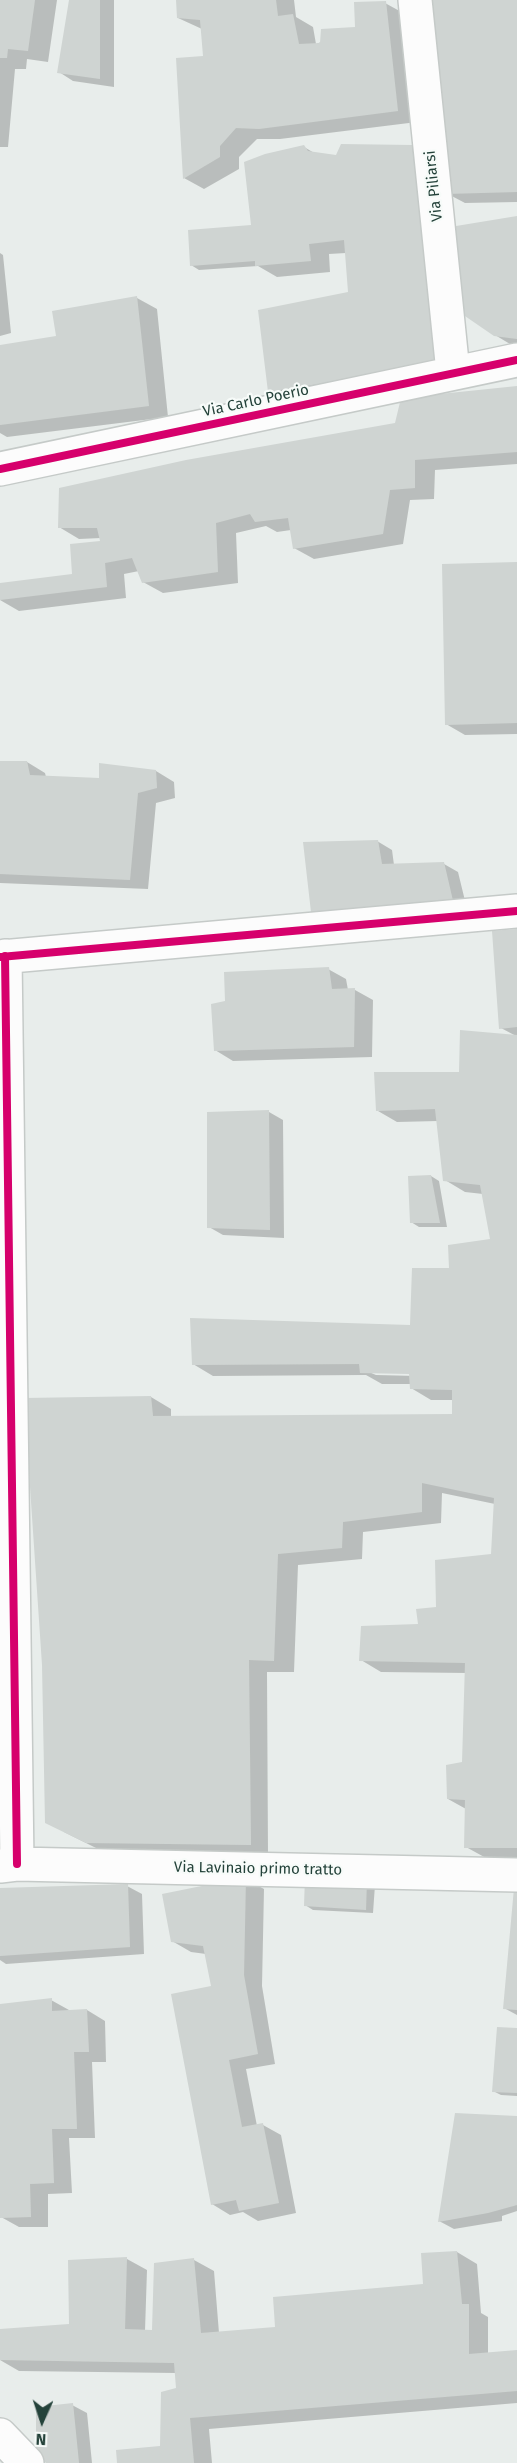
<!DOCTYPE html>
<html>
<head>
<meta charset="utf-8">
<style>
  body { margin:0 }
  #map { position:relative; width:517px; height:2463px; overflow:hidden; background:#e8edeb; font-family:"Fira Sans",sans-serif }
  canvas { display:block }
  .north { position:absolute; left:12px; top:2391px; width:60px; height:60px; -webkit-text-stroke:4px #f7fbf9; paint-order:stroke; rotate:183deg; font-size:16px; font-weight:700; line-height:24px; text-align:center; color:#24423a }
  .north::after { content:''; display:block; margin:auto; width:21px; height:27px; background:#24423a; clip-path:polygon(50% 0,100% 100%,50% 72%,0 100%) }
</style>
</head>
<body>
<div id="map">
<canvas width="517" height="2463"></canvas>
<div class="north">N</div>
</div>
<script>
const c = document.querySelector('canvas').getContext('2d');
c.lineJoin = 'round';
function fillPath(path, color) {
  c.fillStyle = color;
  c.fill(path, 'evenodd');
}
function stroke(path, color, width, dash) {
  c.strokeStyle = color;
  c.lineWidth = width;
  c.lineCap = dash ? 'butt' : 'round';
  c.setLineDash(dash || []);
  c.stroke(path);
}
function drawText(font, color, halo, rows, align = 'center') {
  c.font = font + ' "Fira Sans",sans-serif';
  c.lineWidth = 4.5;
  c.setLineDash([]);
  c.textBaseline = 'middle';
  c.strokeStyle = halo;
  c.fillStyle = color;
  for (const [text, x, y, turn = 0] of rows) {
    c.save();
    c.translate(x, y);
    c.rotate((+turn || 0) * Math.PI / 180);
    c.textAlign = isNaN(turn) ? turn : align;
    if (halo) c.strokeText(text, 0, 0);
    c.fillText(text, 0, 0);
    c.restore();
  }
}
fillPath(new Path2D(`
  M0 0H57L48 62 27 59 26 69H15L8 147H0Z
  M70 0H114V87L73 81 59 72Z
  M178 0H294L296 17 313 27 316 44 357 28 385 3 405 14 417 122 280 139H257L239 157V169L204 189 184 178 204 57 202 29 178 18Z
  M517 0V202L465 203 446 193Z
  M304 147 316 154 337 157 412 147 432 158 456 376 289 403 269 392 350 293 346 253 329 254 330 272 277 277 258 266 199 270 191 265 250 227Z
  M517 218V345L510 344 495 335Z
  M0 253 3 255 11 333 0 336Z
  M137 298 157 309 168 417 7 437 0 433V347L58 338Z
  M517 387V464L435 470 434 499 410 500 403 544 314 559 294 548 291 530 277 532 266 526 236 533 238 583 163 593 143 582 139 571 124 574 126 598 19 611 0 600V585L73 575 101 542V538L79 539 59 527Z
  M517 564V734L465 735 446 724Z
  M27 762 45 773 46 777 101 780 156 771 174 782 175 798 156 803 148 889 0 883V763Z
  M377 841 392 850 394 865 444 864 458 872 468 913 328 929Z
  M517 930V1858H486L466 1847V1809L448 1799 463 1763 467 1673 381 1672 361 1660 419 1625 493 1555 495 1504 442 1493 441 1523 363 1532 362 1559 298 1565 294 1672H267L268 1854 106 1853 64 1832 151 1397 171 1409V1417L454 1415V1400H431L411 1388V1384H382L366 1375 213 1376 193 1364 412 1326 451 1269 492 1241 483 1194 465 1192 445 1180 438 1121 397 1122 378 1111 461 1073 516 1036 501 1028ZM369 1372 417 1373V1376L376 1375Z
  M328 969 346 979 348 990H355L373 1000 372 1057 233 1061 215 1050Z
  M269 1112 283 1120 284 1238 223 1235 209 1227Z
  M431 1176 439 1181 447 1227H419L411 1222Z
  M246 1879 264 1889 262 1986 275 2064 246 2069 257 2126 263 2125 281 2135 296 2213 258 2221 243 2212 230 2215 212 2204 213 1987 206 1954 191 1952 172 1941Z
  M375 1885 373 1913 313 1910 305 1905Z
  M127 1886 142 1894 144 1954 6 1964 0 1960V1891Z
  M517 1890V2015L504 2008Z
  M51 2000 69 2010H87L105 2021 106 2062H92L95 2138H69L72 2193 48 2194V2227H19L1 2217 0 2005Z
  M517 2030V2096L501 2095 493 2091Z
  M517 2117V2211L502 2216V2221L454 2229 439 2221Z
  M457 2252 477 2264 481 2313 488 2317V2354L517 2351V2403L209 2429 212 2463H119L161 2448 178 2389 176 2373 19 2371 0 2360V2331L71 2325 127 2259 147 2270 145 2331 153 2332 194 2260 214 2271 219 2333 277 2329 425 2285Z
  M72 2405 87 2413 92 2463H48Z`), '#0003');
fillPath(new Path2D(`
  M0 0H35L28 51 8 49 7 58H0Z
  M69 0H100V79L57 73Z
  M176 0H276L278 16 293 14 299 44 320 43 321 29 355 27 354 2 386 1 398 111 259 129 236 128 220 146V157L183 179 176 58 203 56 200 20 177 18Z
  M422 0H517V192L445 194Z
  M341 144 412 145 437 365 268 392 258 310 348 292 344 240 309 244 311 261 255 266V261L190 266 188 230 251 225 244 162 265 154 304 145 308 151 336 155Z
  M517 216V339L494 336 462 314 450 227Z
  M137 296 149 406 0 425V345L56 336 52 311Z
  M517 386V452L415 460V488L390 490 383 534 293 549 288 518 255 522 250 514 216 523 218 572 142 583 132 558 105 563 107 587 0 600V583L72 574 70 544 100 541 97 528H58L59 488 186 460 395 423 401 398Z
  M517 562V723L445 725 442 564Z
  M0 761H27L30 775 99 778V763L156 770 157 788 138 793 130 880 0 874Z
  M378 840 382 864 444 862 454 905 312 921 303 842Z
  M517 929V1027L499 1029 492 931Z
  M329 967 332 989 355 988 354 1047 214 1051 211 1004 225 1001 224 972Z
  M460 1030 517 1035V1848H464L465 1800 447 1799 446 1765 462 1762 465 1663 359 1661 361 1626 418 1624 416 1609 436 1607 435 1560 491 1554 494 1498 422 1483V1512L343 1522 342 1548 278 1554 274 1661 249 1660 251 1845 86 1843 45 1823 42 1665 24 1398 151 1396 153 1416 452 1414V1390L410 1389 409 1374 360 1373 359 1364 192 1365 190 1318 410 1325 412 1268H449L448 1245 490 1239 480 1185 443 1181 435 1109 376 1111 374 1072H459Z
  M269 1110 270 1230 207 1228V1112Z
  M431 1175 440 1223H410L408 1176Z
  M305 1876 367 1879 366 1910 304 1906Z
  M246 1877 244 1975 258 2054 229 2060 242 2127 263 2123 279 2203 239 2211 236 2200 211 2205 171 1994 211 1986 203 1946 171 1942 162 1894Z
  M128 1884 130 1947 0 1956V1888Z
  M514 1888 517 1889V2010L503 2009Z
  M52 1998V2011L87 2009 89 2052H74L77 2129H52L54 2183 30 2184 31 2217 0 2218V2004Z
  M497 2027 517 2028V2093L492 2092Z
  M455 2113 517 2116V2205L488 2213 438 2222Z
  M457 2251 462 2304H469V2354L517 2350V2391L190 2418 194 2463H117L116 2450 160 2446 161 2392 176 2388 174 2363 0 2360V2329L69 2324 68 2260 127 2257 125 2329 152 2330 154 2263 194 2258 201 2333 275 2327 273 2297 423 2284 421 2253Z
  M73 2403 79 2463H46L36 2454V2407Z`), '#cfd4d2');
const minor = new Path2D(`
  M415 0 453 372
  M0 469 517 360
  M5 956 17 1864
  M0 957 517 911
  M0 1866 17 1864 517 1875
  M0 2435 27 2463`);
stroke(minor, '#c5cac8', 36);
stroke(minor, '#fcfcfc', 33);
stroke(new Path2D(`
  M0 469 517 360
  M5 956 17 1864
  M0 957 517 911`), '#d6006c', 8);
drawText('15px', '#24423a', '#f7fbf9', [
  ["Via Piliarsi",434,186,-96],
  ["Via Carlo Poerio",256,401,-12],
  ["Via Lavinaio primo tratto",258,1869,1]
]);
</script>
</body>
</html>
